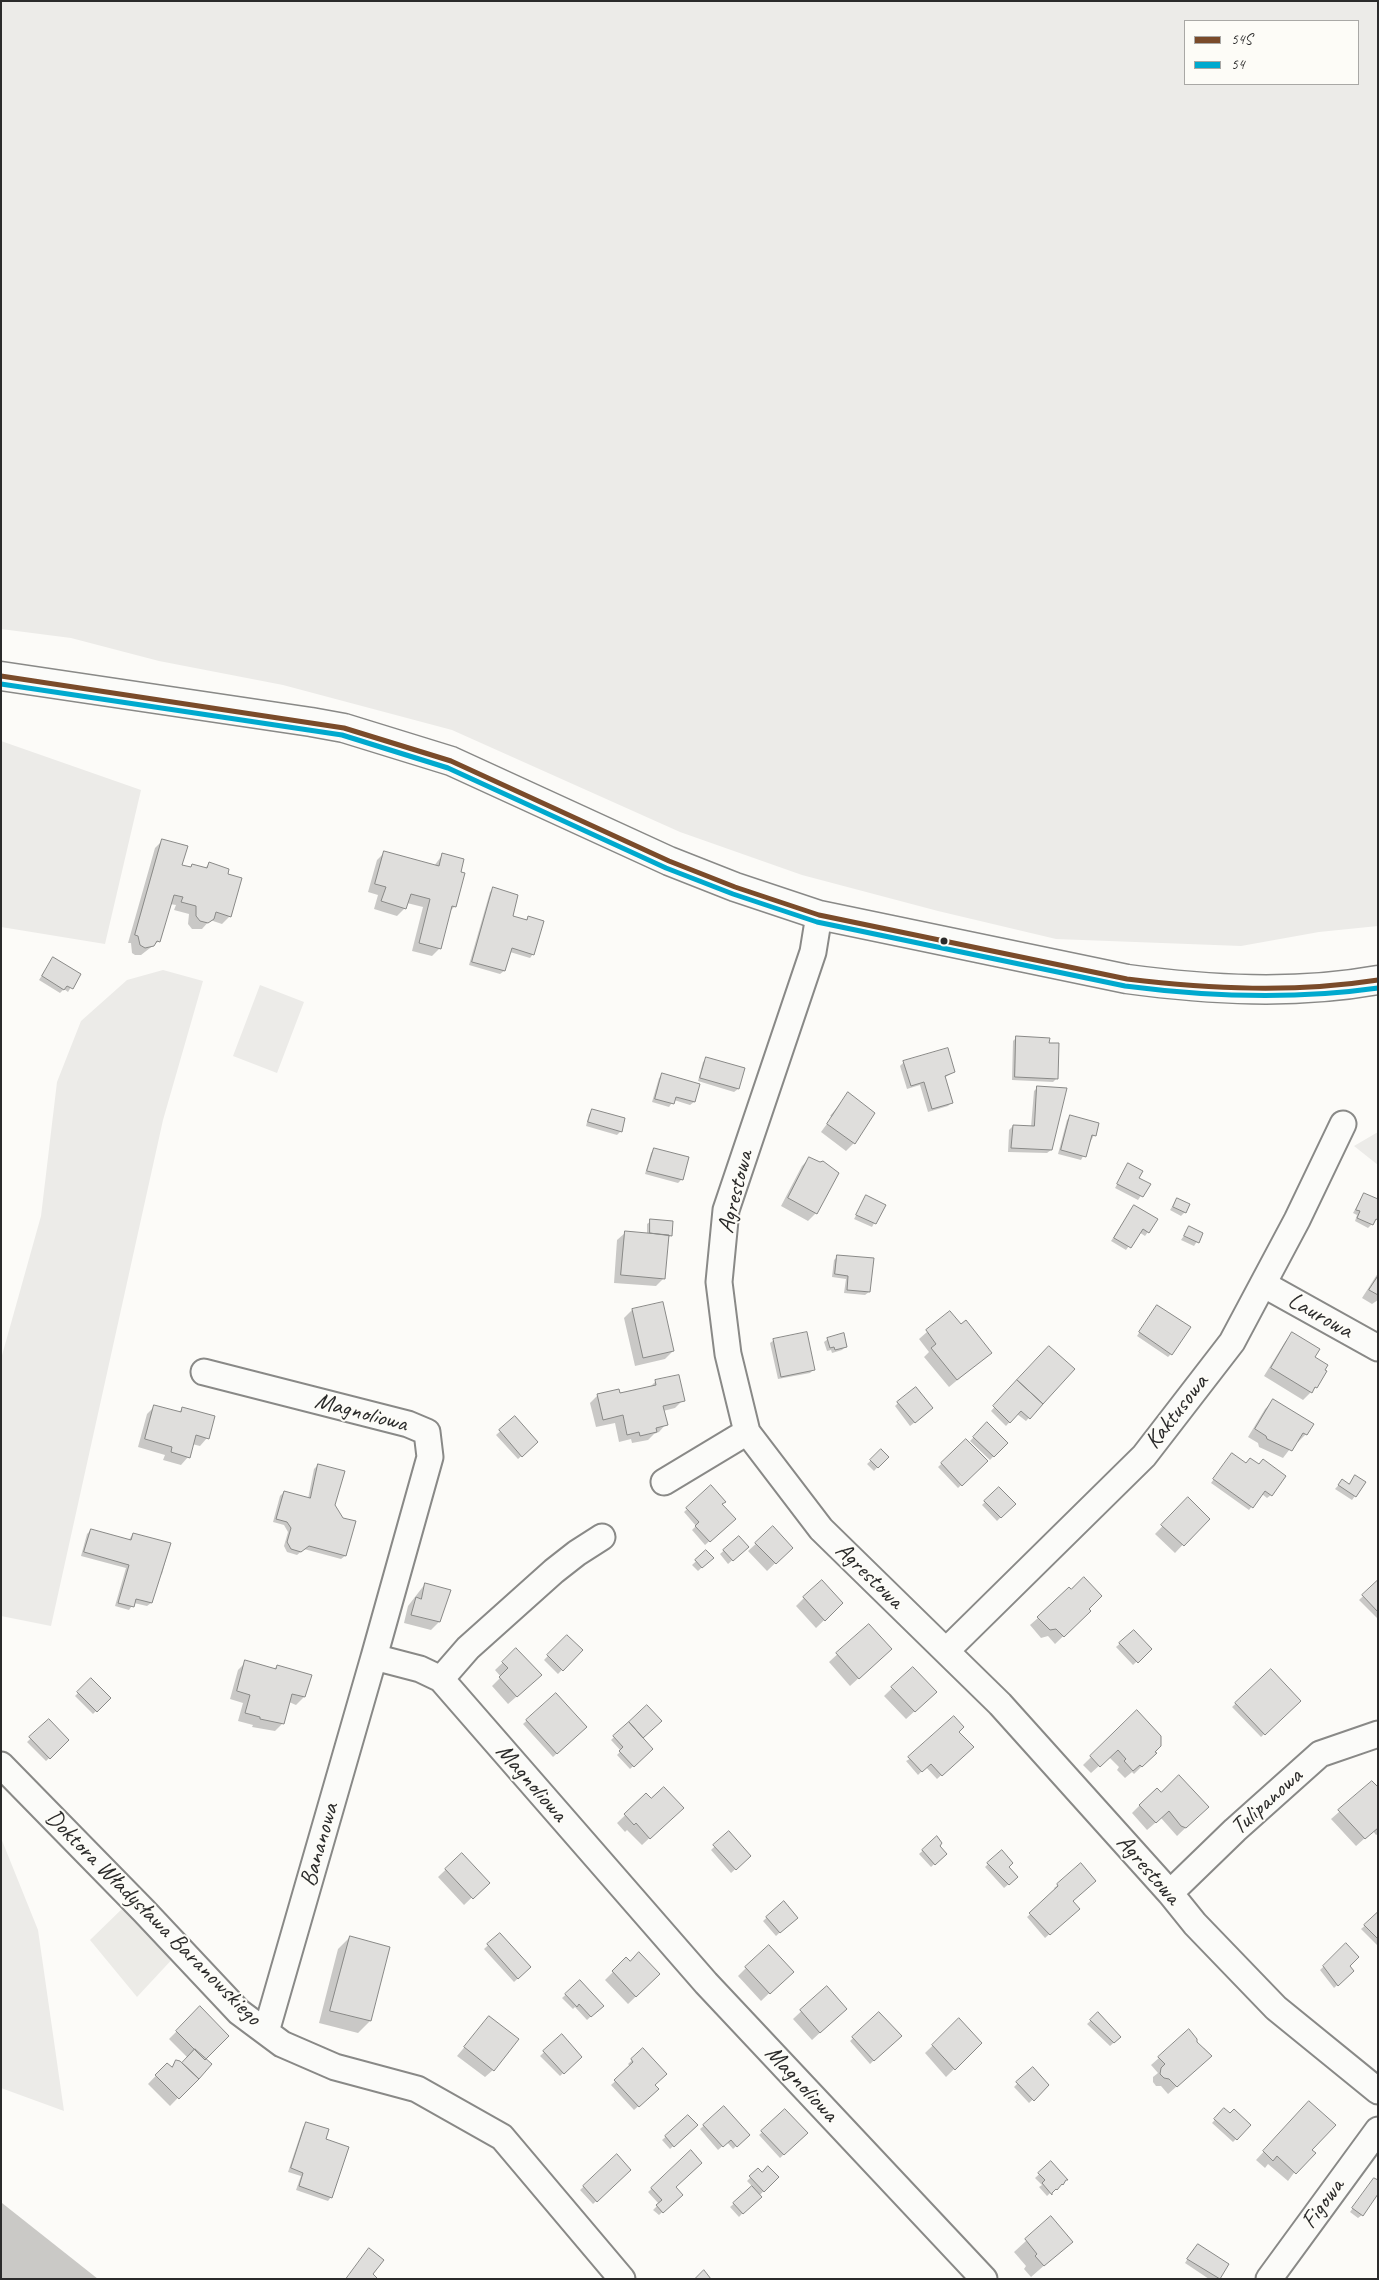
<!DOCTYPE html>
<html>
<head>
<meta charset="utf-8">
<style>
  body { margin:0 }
  #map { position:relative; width:1379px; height:2280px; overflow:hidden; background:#fcfbf8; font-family:Caveat,sans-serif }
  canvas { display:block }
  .frame { position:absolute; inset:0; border:2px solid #2b2b2b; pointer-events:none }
  .legend { position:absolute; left:1184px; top:20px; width:175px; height:65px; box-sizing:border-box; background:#fdfcf7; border:1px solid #a9a8a5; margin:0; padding:6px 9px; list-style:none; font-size:15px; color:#2b2b2b }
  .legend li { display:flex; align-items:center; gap:10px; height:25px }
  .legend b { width:25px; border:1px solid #a9a8a5 }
</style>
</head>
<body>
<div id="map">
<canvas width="1379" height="2280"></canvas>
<div class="frame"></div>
<ul class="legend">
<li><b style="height:6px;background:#7a4b2a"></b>54S</li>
<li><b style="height:6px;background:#00a9ce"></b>54</li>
</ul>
</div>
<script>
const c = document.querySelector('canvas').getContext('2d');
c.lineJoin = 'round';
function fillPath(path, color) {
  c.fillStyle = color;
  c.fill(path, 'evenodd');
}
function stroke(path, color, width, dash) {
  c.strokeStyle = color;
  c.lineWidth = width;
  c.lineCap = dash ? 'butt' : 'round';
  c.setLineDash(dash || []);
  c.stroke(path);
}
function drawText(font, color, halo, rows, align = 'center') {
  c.font = font + ' Caveat,sans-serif';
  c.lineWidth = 4;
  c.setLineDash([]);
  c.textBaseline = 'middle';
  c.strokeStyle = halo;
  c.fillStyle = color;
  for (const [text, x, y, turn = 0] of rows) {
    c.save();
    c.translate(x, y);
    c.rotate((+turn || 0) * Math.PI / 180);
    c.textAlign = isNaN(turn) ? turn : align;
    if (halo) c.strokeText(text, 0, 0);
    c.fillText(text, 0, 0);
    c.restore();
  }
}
fillPath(new Path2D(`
  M126 1905 177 1954 137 1997 90 1940Z`), '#ecebe7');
fillPath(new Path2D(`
  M1 1H1378V926L1319 932 1241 946 1056 939 938 911 802 875 680 832 452 730 283 685 159 661 71 638 1 629ZM1185 21H1358V84H1185Z
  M1 741 141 790 105 944 1 927Z
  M163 970 203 981 163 1120 51 1626 1 1616V1359L41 1216 57 1082 81 1021 127 980Z
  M260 985 304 1002 277 1073 233 1056Z
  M1378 1132V1165L1354 1146Z
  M1 1838 38 1930 64 2111 1 2088Z`), '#ecebe8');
fillPath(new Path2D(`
  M1 2203H2L98 2279H1Z`), '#cac9c6');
fillPath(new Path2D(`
  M163 840 181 866 190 868 193 865 204 869 209 864 230 916 222 924 210 920 202 929H192L188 924 189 914 174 910 176 905 170 904 159 941 141 955H135L132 953 131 943H128L155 848Z
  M384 853 434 866 443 854 455 906 449 912 440 948 432 956 412 951 423 907 407 903 405 908 397 916 374 909 378 895 368 892 377 860Z
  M493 889 511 917 525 921 528 918 533 954 530 958 510 952 504 971 500 974 469 965 490 892Z
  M50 963 79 974 68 992 64 989 60 993 39 980Z
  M1017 1037 1048 1044 1056 1079 1053 1082 1012 1080 1013 1041Z
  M707 1059 738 1089 734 1092 698 1081 703 1062Z
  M904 1062 954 1072 944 1078 951 1103 948 1106 928 1112 920 1085 907 1089 900 1066Z
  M663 1075 694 1102 690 1105 674 1100 669 1107 652 1102 659 1078Z
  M1037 1088 1051 1150 1047 1153 1008 1152 1009 1130 1013 1126 1031 1127 1034 1091Z
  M848 1094 874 1113 854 1143 846 1151 821 1132 832 1117 830 1116Z
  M593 1111 621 1131 617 1135 586 1126 589 1114Z
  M1071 1116 1094 1135 1081 1160 1058 1154 1067 1120Z
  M654 1149 681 1180 678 1183 645 1174 651 1153Z
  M810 1158 816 1213 808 1221 781 1206 802 1166Z
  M1128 1165 1138 1178 1149 1184 1138 1200 1115 1188Z
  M1364 1194 1372 1224 1368 1228 1355 1221 1357 1215 1353 1213Z
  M867 1196 884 1205 872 1227 854 1219Z
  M1177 1199 1185 1212 1181 1216 1170 1210Z
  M1134 1206 1148 1232 1145 1236 1139 1232 1126 1250 1111 1241Z
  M651 1221 671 1235 667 1239 664 1278 656 1286 614 1283 617 1240 625 1233 647 1234V1224Z
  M1189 1228 1202 1234 1194 1246 1181 1240Z
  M837 1257 869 1292 865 1295 844 1293 846 1279 832 1277 834 1260Z
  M1378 1273V1300L1372 1304 1362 1298Z
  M632 1310 673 1351 665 1359 635 1366 624 1318Z
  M1154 1310 1171 1354 1168 1357 1137 1336Z
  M950 1312 961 1326 990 1353 949 1387 924 1357 929 1352 919 1339Z
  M1292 1334 1313 1357 1316 1387 1303 1400 1264 1376 1285 1342Z
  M828 1339 846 1346 842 1350 832 1353 831 1350 827 1351 824 1342Z
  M774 1340 814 1369 810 1373 778 1379 770 1343Z
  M1049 1347 1073 1369 1026 1421 1017 1414 1006 1426 991 1411Z
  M656 1381 683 1400 675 1408 663 1411 666 1424 659 1432 654 1434 648 1440 632 1443 631 1439 619 1442 615 1423 596 1427 590 1403 598 1395 619 1394 650 1387Z
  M1273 1401 1306 1434 1298 1442 1296 1441 1283 1458 1259 1447 1258 1443 1248 1437 1265 1409Z
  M898 1403 928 1412 910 1426 895 1406Z
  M155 1406 178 1413 183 1408 207 1438 200 1446 192 1444 188 1457 181 1465 163 1460 165 1455 138 1447 147 1414Z
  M515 1418 533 1446 518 1459 496 1435Z
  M987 1424 1006 1443 990 1460 970 1441Z
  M966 1440 986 1461 958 1488 938 1467Z
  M881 1451 887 1457 874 1471 867 1464Z
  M1229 1458 1271 1495 1267 1498 1262 1494 1249 1510 1211 1483Z
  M318 1465 334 1505 345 1556 341 1559 304 1549 297 1555 287 1552 284 1546 288 1532 284 1525 273 1522 280 1496 284 1492 308 1499 314 1469Z
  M1342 1481 1355 1496 1352 1500 1335 1489Z
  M711 1487 721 1505 734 1519 705 1545 692 1530 696 1526 684 1512Z
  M999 1488 1014 1504 997 1521 982 1505Z
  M1189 1499 1208 1518 1175 1553 1155 1534Z
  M773 1528 791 1548 767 1571 748 1551Z
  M91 1530 128 1541 133 1534 170 1544 162 1574 158 1577 151 1603 147 1606 134 1603 129 1610 115 1606 126 1568 81 1556 87 1534Z
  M739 1537 747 1547 728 1564 720 1554Z
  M706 1552 712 1558 698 1571 692 1565Z
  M1378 1582V1619L1359 1600Z
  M425 1584 449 1591 439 1622 431 1630 404 1623 408 1606Z
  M804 1598 842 1603 816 1628 796 1606Z
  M1088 1609 1090 1611 1055 1644 1048 1636 1041 1638 1030 1625 1038 1618Z
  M869 1625 882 1657 850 1686 829 1662Z
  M1134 1631 1150 1649 1133 1665 1116 1647Z
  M567 1636 581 1650 558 1674 544 1660Z
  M516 1650 532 1683 508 1704 492 1686 501 1677 495 1670Z
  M246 1662 274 1669 277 1666 304 1697 296 1705 289 1702 283 1723 275 1731 252 1727 253 1725 238 1721 243 1703 230 1699 238 1670Z
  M913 1668 927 1700 906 1719 884 1696Z
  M1271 1671 1299 1701 1261 1737 1232 1707Z
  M91 1680 109 1698 93 1714 75 1696Z
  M556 1694 585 1727 553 1757 523 1724Z
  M647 1706 642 1738 652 1749 630 1769 617 1755 621 1751 611 1740Z
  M1137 1712 1147 1761 1134 1774 1132 1772 1125 1778 1117 1770 1119 1767 1109 1757 1091 1773 1083 1765Z
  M49 1721 68 1740 46 1761 27 1742Z
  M958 1732 972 1747 937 1779 926 1767 918 1775 906 1761Z
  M1372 1783 1378 1789V1834L1376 1835 1373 1831 1356 1846 1331 1819Z
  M1161 1794 1200 1814 1177 1836 1161 1818 1147 1830 1132 1813 1140 1805Z
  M646 1795 674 1815 642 1845 627 1830 625 1832 617 1823Z
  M729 1833 750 1856 731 1873 711 1850Z
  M937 1838 938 1846 945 1854 931 1867 919 1854Z
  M462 1854 488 1882 464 1905 438 1877Z
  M988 1864 1008 1867 1017 1877 1004 1888 985 1867Z
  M1058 1885 1072 1901 1074 1912 1045 1938 1027 1917 1056 1891 1054 1888Z
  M783 1903 796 1917 776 1936 763 1921Z
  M1378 1914V1945H1377L1361 1929Z
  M500 1934 530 1967 514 1982 484 1949Z
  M350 1937 370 2021 358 2033 319 2023 338 1949Z
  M1346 1945 1348 1966 1352 1971 1334 1988 1320 1970Z
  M626 1959 651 1982 628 2004 605 1980Z
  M746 1968 784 1979 761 2001 738 1976Z
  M580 1982 602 2006 587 2020 575 2007 573 2009 562 1998Z
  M827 1987 838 2016 812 2040 793 2019Z
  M200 2008 205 2059 211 2064 170 2106 148 2084 167 2064 171 2068 176 2062 182 2064 188 2058 169 2039Z
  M879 2014 900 2036 870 2064 850 2041Z
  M1098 2014 1120 2037 1110 2046 1087 2024Z
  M489 2018 493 2070 485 2077 457 2056Z
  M959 2020 981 2043 946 2077 925 2053Z
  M1189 2031 1200 2048H1204L1211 2056 1168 2094 1161 2086H1156L1153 2082V2077L1158 2073 1151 2065Z
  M561 2036 580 2057 560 2076 540 2056Z
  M643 2050 653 2085 657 2089 634 2110 611 2085 631 2067 628 2064Z
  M1032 2069 1048 2085 1029 2103 1014 2087Z
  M724 2108 748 2135 733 2149 727 2142 718 2150 700 2129Z
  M1224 2110 1249 2126 1233 2142 1212 2123Z
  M1302 2110 1310 2151 1288 2181 1268 2164 1265 2168 1256 2160Z
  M785 2111 806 2133 780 2158 759 2135Z
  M688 2117 696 2125 670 2149 662 2140Z
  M306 2123 324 2140 331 2197 328 2201 296 2190 301 2176 288 2172 303 2127Z
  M691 2152 674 2187 681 2195 659 2215 653 2210 659 2204 648 2192Z
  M617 2156 630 2170 593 2204 580 2190Z
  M1051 2163 1065 2179 1047 2196 1039 2187 1042 2185 1035 2178Z
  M758 2170 762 2174 777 2177 739 2217 730 2207 753 2187 747 2181Z
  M1371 2183 1362 2215 1358 2218 1350 2212Z
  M1051 2218 1071 2242 1031 2277 1024 2269 1026 2266 1014 2252Z
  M1194 2249 1227 2265 1219 2279H1209L1185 2263Z`), '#0003');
const building = new Path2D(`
  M162 839 188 846 182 865 191 867 192 864 207 868 209 862 229 869 228 874 242 878 231 917 216 912 214 919 208 923 200 921 196 916V906L181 902 183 897 174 895 160 942 157 941 154 946 145 948 140 945 138 936 135 935Z
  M384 851 439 866 442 853 464 859 461 872 465 873 456 907 452 906 441 949 419 943 430 899 411 894 406 909 381 901 386 887 375 884Z
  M493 887 518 895 513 916 527 920 528 916 544 921 534 955 512 948 505 971 472 962Z
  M53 957 81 974 73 989 67 986 64 990 42 976Z
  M1016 1036 1050 1038 1049 1043H1059L1058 1079 1015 1077Z
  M948 1048 955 1072 945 1076 953 1103 932 1109 924 1082 911 1086 903 1061Z
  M706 1057 745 1068 739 1089 700 1078Z
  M662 1073 700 1084 695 1102 676 1097 674 1104 655 1099Z
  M1037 1086 1067 1088 1052 1150 1011 1148 1013 1125 1034 1126Z
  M848 1092 875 1113 855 1144 827 1124Z
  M592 1109 625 1118 622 1132 588 1122Z
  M1070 1115 1099 1123 1096 1136 1092 1135 1086 1157 1061 1150Z
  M654 1148 689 1157 683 1180 647 1171Z
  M809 1157 820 1162 823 1161 839 1173 817 1214 788 1198Z
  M1128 1163 1143 1171 1139 1178 1151 1184 1143 1197 1117 1184Z
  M1364 1193 1378 1199V1220L1376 1219 1373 1225 1357 1218 1360 1211 1356 1210Z
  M866 1195 886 1205 876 1224 856 1215Z
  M1177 1198 1190 1204 1186 1213 1173 1207Z
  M1134 1205 1158 1219 1149 1233 1143 1229 1131 1248 1114 1238Z
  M650 1219 673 1221 672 1236 650 1233Z
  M1189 1226 1203 1233 1199 1243 1184 1236Z
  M625 1231 669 1235 665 1279 621 1275Z
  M837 1255 874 1258 870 1292 847 1290 848 1276 835 1274Z
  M1378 1276V1295L1369 1290Z
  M663 1302 674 1351 643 1358 632 1309Z
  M1157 1305 1191 1327 1172 1355 1139 1332Z
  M950 1311 961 1324 966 1320 992 1353 957 1380 931 1348 936 1344 926 1330Z
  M807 1332 815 1370 781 1377 773 1339Z
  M1292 1332 1320 1349 1315 1357 1328 1365 1325 1370 1327 1371 1317 1388 1315 1387 1312 1393 1271 1368Z
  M844 1333 847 1347 835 1350 834 1347 830 1348 827 1338Z
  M1049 1346 1075 1369 1043 1404 1017 1380Z
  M679 1375 685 1401 663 1406 668 1425 656 1428 657 1432 640 1436 639 1432 627 1435 623 1415 603 1420 597 1394 619 1389 620 1393 656 1385 655 1380Z
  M1017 1380 1043 1404 1030 1419 1021 1411 1010 1423 993 1406Z
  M916 1387 933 1408 915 1423 897 1402Z
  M1273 1399 1314 1424 1307 1435 1303 1433 1292 1451 1267 1439 1266 1436 1255 1429Z
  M154 1405 181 1412 182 1407 215 1416 209 1439 196 1435 190 1458 171 1452 172 1447 145 1439Z
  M515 1416 538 1442 522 1457 499 1430Z
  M987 1422 1008 1443 994 1457 973 1437Z
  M966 1439 988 1461 962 1486 941 1463Z
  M881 1449 889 1457 878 1468 870 1460Z
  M1232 1453 1246 1463 1250 1458 1259 1464 1263 1459 1286 1476 1272 1496 1265 1491 1253 1508 1213 1479Z
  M318 1464 345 1471 335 1505 343 1518 356 1521 346 1556 309 1546 301 1552 291 1549 287 1542 291 1528 287 1522 276 1519 284 1491 310 1498Z
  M1355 1475 1366 1482 1356 1497 1338 1485 1342 1479 1349 1484Z
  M711 1485 726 1502 722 1504 736 1519 710 1542 695 1526 699 1522 686 1508Z
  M999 1487 1016 1504 1001 1518 984 1501Z
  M1188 1497 1210 1519 1184 1546 1161 1525Z
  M773 1526 793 1548 776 1564 755 1543Z
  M91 1529 131 1540 133 1533 171 1543 152 1603 136 1599 134 1607 118 1603 129 1565 84 1552Z
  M739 1536 749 1547 733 1561 723 1550Z
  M706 1550 714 1558 702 1568 695 1560Z
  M1084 1577 1102 1596 1089 1609 1091 1611 1064 1637 1056 1629 1050 1630 1037 1617 1069 1587 1071 1589Z
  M822 1580 843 1603 825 1621 803 1597Z
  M1378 1580V1612L1362 1595Z
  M425 1583 451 1590 440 1622 411 1615 416 1597 421 1599Z
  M869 1624 892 1649 859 1679 836 1653Z
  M1134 1630 1152 1649 1138 1663 1119 1643Z
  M567 1635 583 1650 563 1671 547 1655Z
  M516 1648 542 1675 517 1697 499 1677 508 1668 502 1662Z
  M245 1660 276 1669 277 1665 312 1675 305 1697 292 1694 284 1724 260 1719V1717L245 1713 250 1695 237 1691Z
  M913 1667 937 1692 915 1712 891 1687Z
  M1271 1669 1301 1701 1265 1735 1235 1703Z
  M91 1678 111 1698 97 1712 77 1692Z
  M556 1693 587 1727 557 1754 526 1720Z
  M647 1705 662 1721 643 1738 629 1722Z
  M1137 1710 1161 1736V1746L1155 1752 1157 1753 1142 1767 1140 1765 1133 1771 1124 1761 1126 1759 1118 1750 1100 1767 1090 1756Z
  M954 1716 964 1727 959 1732 974 1747 942 1776 931 1764 922 1772 908 1757Z
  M49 1719 69 1740 50 1759 29 1737Z
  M629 1722 653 1749 634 1767 619 1751 623 1747 613 1736Z
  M1179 1775 1209 1807 1186 1828 1181 1826 1169 1811 1156 1823 1139 1805 1157 1788 1161 1792Z
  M1372 1781 1378 1787V1828L1365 1839 1338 1810Z
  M664 1787 684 1808 650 1839 636 1823 634 1825 624 1814 646 1793 651 1798Z
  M729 1831 751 1856 736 1870 713 1845Z
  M937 1836 942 1843 940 1846 947 1854 935 1865 922 1850Z
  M1002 1850 1013 1863 1009 1867 1018 1877 1009 1885 987 1863Z
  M462 1853 490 1883 473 1899 445 1869Z
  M1081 1863 1096 1881 1073 1901 1080 1909 1050 1935 1029 1913 1058 1886 1057 1884Z
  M784 1901 798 1918 780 1933 766 1917Z
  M1378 1912V1939L1364 1925Z
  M500 1933 531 1967 518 1979 487 1944Z
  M350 1936 390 1947 371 2021 330 2011Z
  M1346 1943 1359 1957 1350 1966 1354 1971 1338 1986 1323 1966Z
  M769 1945 794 1972 770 1994 745 1967Z
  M639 1952 660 1974 636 1997 612 1971 626 1957 630 1961Z
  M580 1980 604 2006 591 2017 579 2004 577 2007 565 1994Z
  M827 1986 847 2009 820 2033 800 2010Z
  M200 2006 229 2036 205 2060 176 2031Z
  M879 2012 902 2036 874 2061 852 2037Z
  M1098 2012 1121 2037 1114 2043 1090 2020Z
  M489 2016 519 2039 494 2071 464 2047Z
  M959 2018 982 2043 955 2070 932 2045Z
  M1189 2029 1197 2039V2042L1212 2056 1177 2087 1169 2079 1164 2078 1160 2074 1161 2068 1165 2064 1158 2057Z
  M562 2034 582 2057 564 2074 543 2051Z
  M643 2048 667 2074 655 2085 659 2089 639 2107 614 2080 633 2062 631 2059Z
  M195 2049 212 2064 199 2079 182 2063Z
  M176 2060 180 2061 199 2079 179 2099 155 2075 167 2063 172 2067Z
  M1033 2067 1049 2085 1034 2101 1016 2082Z
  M1309 2101 1336 2125 1312 2150 1316 2153 1296 2174 1277 2156 1273 2161 1263 2151Z
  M724 2106 750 2135 737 2147 731 2140 723 2147 703 2125Z
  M1224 2108 1230 2113 1234 2109 1251 2125 1237 2140 1214 2119Z
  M785 2109 808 2133 784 2155 761 2131Z
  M688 2115 698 2125 674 2147 665 2136Z
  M306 2122 329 2129 326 2139 349 2147 332 2198 299 2186 303 2173 291 2168Z
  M691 2150 702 2163 676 2187 683 2195 663 2213 656 2205 662 2200 651 2188Z
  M617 2154 631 2170 597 2202 583 2186Z
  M1051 2161 1068 2180H1066L1063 2185 1062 2184 1057 2190 1056 2189 1052 2193V2195L1042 2183 1045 2180 1038 2173Z
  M768 2166 779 2177 764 2192 749 2176 758 2168 762 2172Z
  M1374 2178 1378 2180V2194L1363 2216 1352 2208Z
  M752 2186 762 2197 743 2214 733 2203Z
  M1051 2216 1073 2242 1044 2266 1035 2256 1037 2254 1025 2239Z
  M1198 2244 1229 2264 1220 2279 1187 2259Z
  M369 2248 384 2260 373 2274 378 2279H346Z
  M704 2270 711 2279H695Z`);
fillPath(building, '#dfdedc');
stroke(building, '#898987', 1);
const street = new Path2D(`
  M819 915 813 952 726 1210 719 1282 728 1354 747 1432 821 1529 1000 1704 1170 1893 1195 1924 1276 2008 1378 2091
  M1263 1284 1378 1348
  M204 1372 408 1424 427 1432 430 1457 374 1657 420 1669 441 1679 706 1983 984 2279
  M664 1482 747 1432
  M946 1651 1144 1456 1232 1342 1297 1220 1343 1124
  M441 1679 468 1648 554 1571 577 1553 602 1537
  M1 1765 144 1911 239 2012 282 2044 335 2067 417 2089 502 2137 622 2279
  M1170 1893 1235 1830 1320 1754 1378 1734
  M266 2032 374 1657
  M1269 2279 1378 2130`);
const secondary = new Path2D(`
  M1 676 311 722 344 728 451 761 669 861 735 887 819 915 1127 979C1209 990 1295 995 1378 980`);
stroke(street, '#898987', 29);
stroke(secondary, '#898987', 31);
stroke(street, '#fbfbf9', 25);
stroke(secondary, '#fbfbf9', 28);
stroke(new Path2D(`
  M1 676 344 728 451 761 669 861 735 887 819 915 1127 979C1211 989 1294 993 1378 980`), '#7a4b2a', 5);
stroke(new Path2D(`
  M1 684 342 735 448 768 666 868 733 894 817 922 1125 986C1210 997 1293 1000 1378 988`), '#00a9ce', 5);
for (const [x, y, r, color] of [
  [944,941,4.5,"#2b2b2b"]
]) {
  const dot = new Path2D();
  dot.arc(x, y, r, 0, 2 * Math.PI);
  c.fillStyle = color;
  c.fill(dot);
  stroke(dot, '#fdfcf7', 2);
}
drawText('24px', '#2b2b2b', '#fdfcf7', [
  ["Agrestowa",736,1192,-76],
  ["Laurowa",1320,1316,29],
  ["Kaktusowa",1177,1412,-52],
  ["Magnoliowa",361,1413,15],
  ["Agrestowa",869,1576,44],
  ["Magnoliowa",531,1783,49],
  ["Tulipanowa",1267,1802,-42],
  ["Bananowa",320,1845,-74],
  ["Agrestowa",1148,1870,49],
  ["Doktora Władysława Baranowskiego",153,1918,45],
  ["Magnoliowa",801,2084,47],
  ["Figowa",1323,2204,-54]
]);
</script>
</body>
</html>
